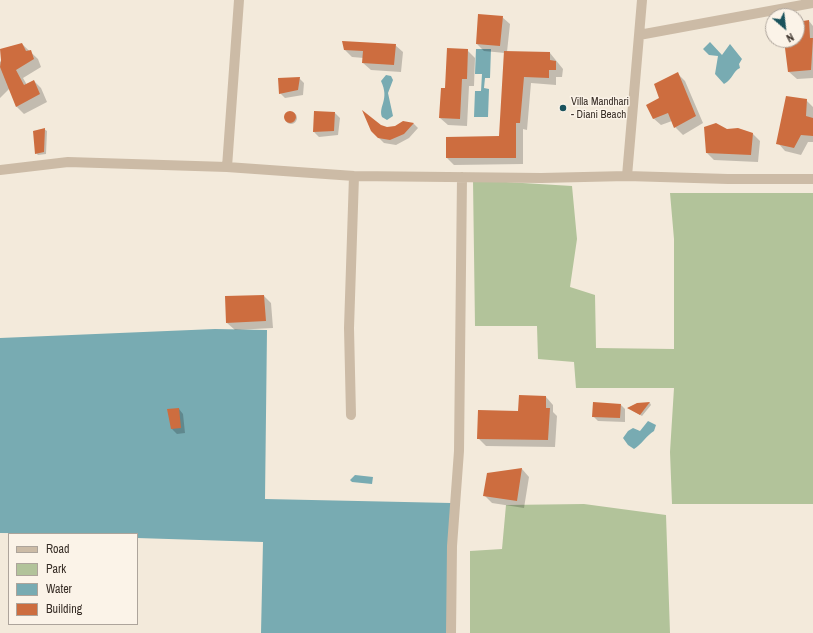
<!DOCTYPE html>
<html>
<head>
<meta charset="utf-8">
<style>
  body { margin:0 }
  #map { position:relative; width:813px; height:633px; overflow:hidden; background:#f3eadb; font-family:"Archivo Narrow",sans-serif }
  canvas { display:block }
  .legend { position:absolute; left:8px; top:533px; width:130px; height:92px; box-sizing:border-box; background:#fbf3e8; border:1px solid #ada49b; margin:0; padding:5px 7px; list-style:none; font-size:12px; color:#382e27 }
  .legend li { display:flex; align-items:center; gap:8px; height:20px }
  .legend b { width:20px; border:1px solid #ada49b }
  .north { position:absolute; left:765px; top:8px; width:40px; height:40px; box-sizing:border-box; background:#fbf3e8; border:1px solid #ada49b; border-radius:50%; rotate:152deg; font-size:11px; font-weight:700; line-height:16px; text-align:center; color:#382e27 }
  .north::after { content:''; display:block; margin:auto; width:14px; height:18px; background:#1a525c; clip-path:polygon(50% 0,100% 100%,50% 72%,0 100%) }
</style>
</head>
<body>
<div id="map">
<canvas width="813" height="633"></canvas>
<ul class="legend">
<li><b style="height:5px;background:#ccbba6"></b>Road</li>
<li><b style="height:11px;background:#b2c39a"></b>Park</li>
<li><b style="height:11px;background:#78abb2"></b>Water</li>
<li><b style="height:11px;background:#cd6d3f"></b>Building</li>
</ul>
<div class="north">N</div>
</div>
<script>
const c = document.querySelector('canvas').getContext('2d');
c.lineJoin = 'round';
function fillPath(path, color) {
  c.fillStyle = color;
  c.fill(path, 'evenodd');
}
function stroke(path, color, width, dash) {
  c.strokeStyle = color;
  c.lineWidth = width;
  c.lineCap = dash ? 'butt' : 'round';
  c.setLineDash(dash || []);
  c.stroke(path);
}
function drawText(font, color, halo, rows, align = 'center') {
  c.font = font + ' "Archivo Narrow",sans-serif';
  c.lineWidth = 3;
  c.setLineDash([]);
  c.textBaseline = 'middle';
  c.strokeStyle = halo;
  c.fillStyle = color;
  for (const [text, x, y, turn = 0] of rows) {
    c.save();
    c.translate(x, y);
    c.rotate((+turn || 0) * Math.PI / 180);
    c.textAlign = isNaN(turn) ? turn : align;
    if (halo) c.strokeText(text, 0, 0);
    c.fillText(text, 0, 0);
    c.restore();
  }
}
fillPath(new Path2D(`
  M473 180 572 186 577 239 570 287 595 295 596 348 674 349V239L670 193H813V504H672L670 452 674 388H576L574 362 538 359 537 326H475Z
  M584 504 666 515 670 633H470V551L502 549 506 505Z`), '#b2c39a');
fillPath(new Path2D(`
  M710 42 722 55 730 44 742 59 739 64 740 68C733 71 733 79 724 84L715 74 718 56 709 55 703 49Z
  M476 49H491L490 78H485L484 88 489 89 488 117H474L475 91H481L482 74H475Z
  M386 75 391 76 393 80 388 93 393 116 387 120 382 117C378 106 390 100 381 81Z
  M215 329 267 330 265 499 451 503 447 633H261L263 542 137 538V534L0 533V338Z
  M648 421 656 425 654 431C646 436 642 444 634 449L628 445 623 438 628 431 633 428 640 431Z
  M355 475 373 477 372 484 352 482 350 480Z`), '#78abb2');
fillPath(new Path2D(`
  M502 17 510 24 507 52 550 53 563 69 562 77H556V85L531 83 527 130 523 129V164L454 165 447 158 500 137 505 53 484 51 477 44Z
  M809 21 813 26V78L797 79 789 72 785 40H797V23Z
  M22 44 38 59 41 67 23 78 27 85 34 81 41 88 47 102 24 114 17 107 10 88 0 98V62Z
  M395 45 403 52 401 72 371 70 363 63 364 58 352 57 345 50Z
  M467 50 475 58 474 86H469L467 126 448 125 440 118 446 89Z
  M678 74 685 81 703 123 683 135 675 127 672 121 661 125 653 118Z
  M299 78 304 83 303 95 285 98 280 93Z
  M806 100 813 107V142H808L801 155 785 151 778 143Z
  M285 118a6 6 0 1 1 12 0a6 6 0 1 1-12 0Z
  M335 113 340 118 338 135 319 137 314 132Z
  M403 122 414 124 418 128 409 138 396 145 384 143 377 136 380 126 387 128 396 127Z
  M44 129 47 131 46 154 38 155 36 153Z
  M726 130 753 134 760 141 758 162 714 160 707 153Z
  M264 296 271 303 273 328 235 330 227 323Z
  M520 396 546 397 553 405V412L557 416 555 447 486 446 478 438 519 412Z
  M650 403 651 405 642 416 628 408 637 404Z
  M621 405 625 409V422L598 421 593 416Z
  M179 409 183 414 185 433 177 434 172 429Z
  M522 469 529 477 524 508 492 503 484 495 488 474Z`), '#0003');
fillPath(new Path2D(`
  M478 14 503 16 500 46 476 44Z
  M809 20 810 38H813L811 70 788 72 784 40H797V22Z
  M342 41 396 44 394 65 362 63 363 51 344 50Z
  M22 43 26 51 31 50 34 59 16 70 24 85 34 80 40 94 16 107 0 67 1 60 0 49Z
  M447 48 468 49 467 79H462L460 119 439 118 441 88H445Z
  M504 51 550 52V60L556 61V70H549V78L524 77 520 123H516V158H446V137L499 136Z
  M678 72 696 116 674 128 668 113 653 119 646 105 659 98 654 84Z
  M300 77 298 90 279 94 278 78Z
  M786 96 807 99 806 116 813 118V136L801 135 794 148 776 144Z
  M362 110 381 125 387 127 395 126 403 121 414 123 404 134 390 140 378 138 371 131Z
  M284 117a6 6 0 1 1 12 0a6 6 0 1 1-12 0Z
  M314 111 335 112 334 131 313 132Z
  M716 123 727 129 738 128 753 133 751 155 706 153 704 127Z
  M45 128 44 152 35 154 33 131Z
  M264 295 266 321 226 323 225 296Z
  M519 395 546 396V408H550L548 440 477 439 478 410 518 411Z
  M593 402 621 404 620 418 592 417Z
  M650 402 640 415 627 408 637 403Z
  M179 408 181 428 171 429 167 409Z
  M522 468 517 501 483 496 487 473Z`), '#cd6d3f');
stroke(new Path2D(`
  M639 35 813 3
  M227 167 239 0
  M0 170 68 162 227 167 354 176 541 178 627 176 728 179H813
  M627 176 642 0
  M351 415 349 328 354 176
  M451 633 452 546 459 451 462 177`), '#ccbba6', 10);
for (const [x, y, r, color] of [
  [563,108,4,"#1a525c"]
]) {
  const dot = new Path2D();
  dot.arc(x, y, r, 0, 2 * Math.PI);
  c.fillStyle = color;
  c.fill(dot);
  stroke(dot, '#fbf3e8', 1.5);
}
drawText('11px', '#382e27', '#fbf3e8', [
  ["Villa Mandhari",571,102],
  ["- Diani Beach",571,115]
], 'left');
</script>
</body>
</html>
